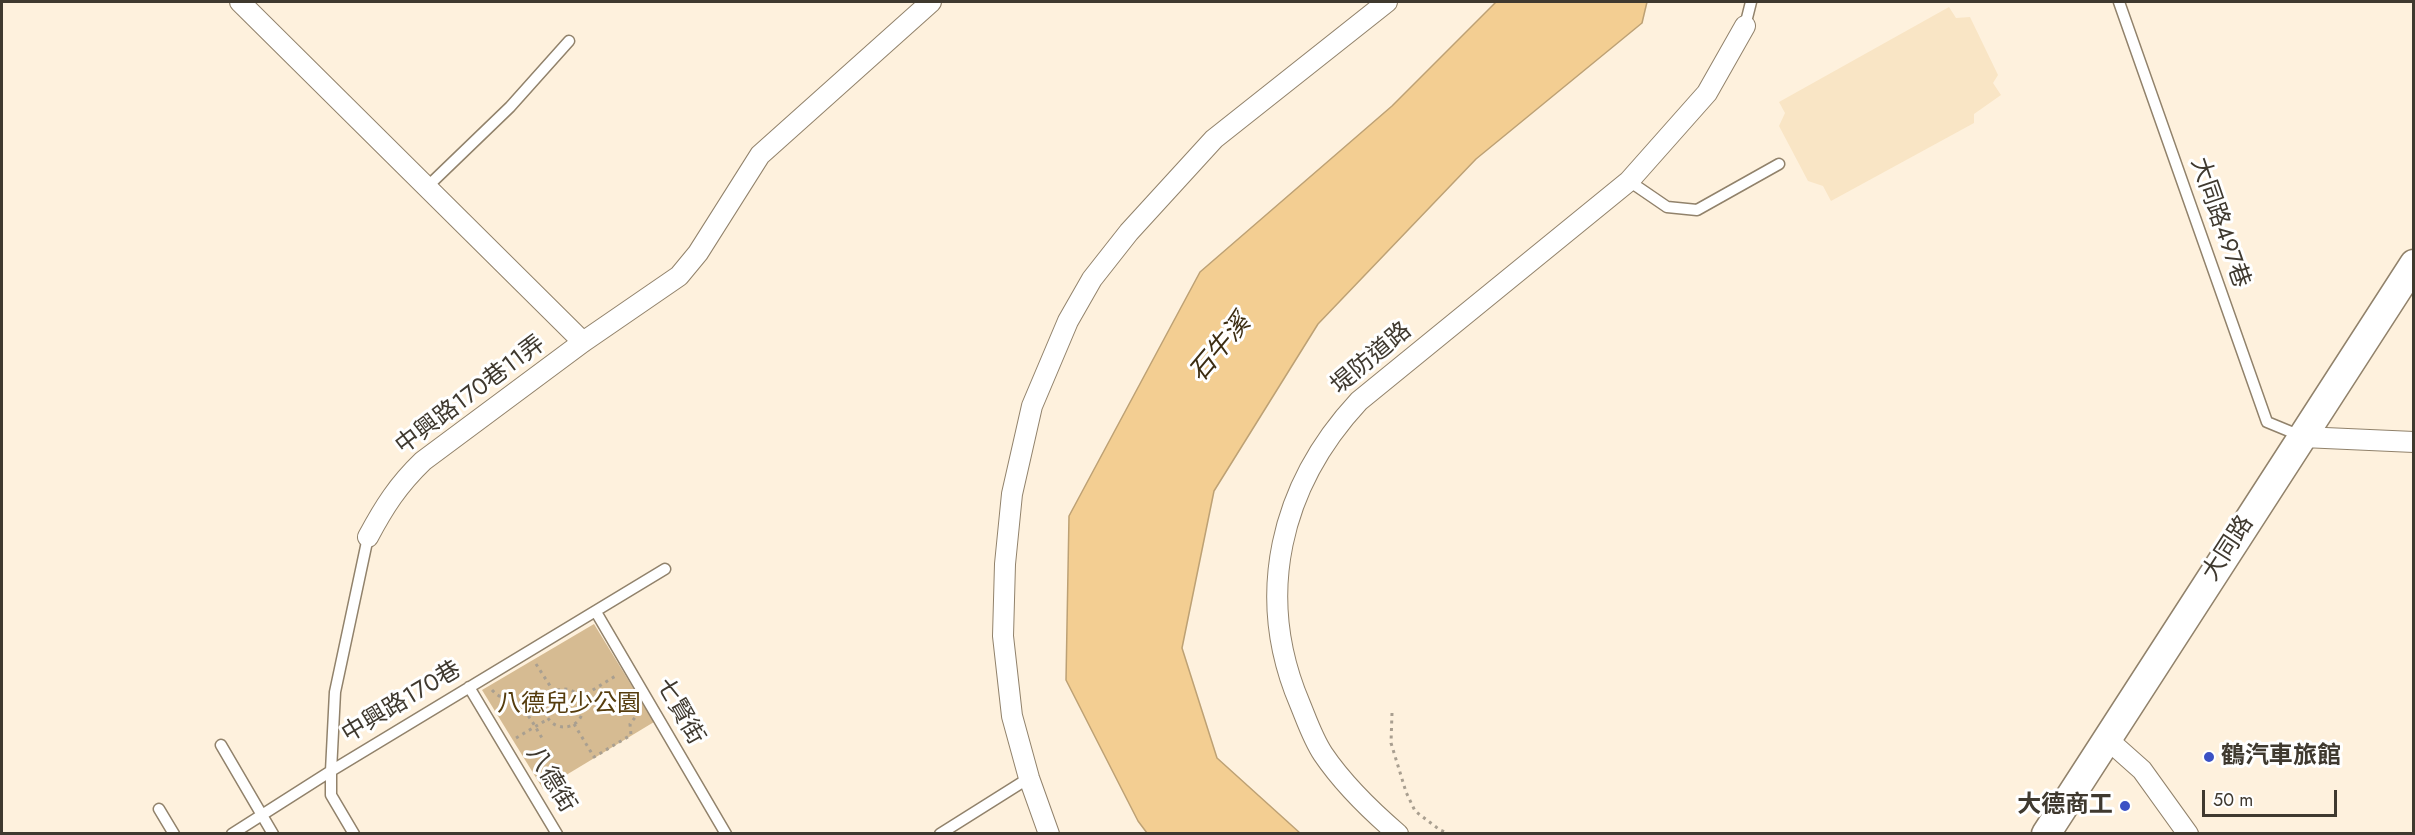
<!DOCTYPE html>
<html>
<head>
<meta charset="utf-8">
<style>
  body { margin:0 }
  #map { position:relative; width:2415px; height:835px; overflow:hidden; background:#fef1dd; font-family:Jost,sans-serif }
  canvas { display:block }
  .frame { position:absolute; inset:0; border:3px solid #3f392f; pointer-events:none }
  .scale { position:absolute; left:2202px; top:790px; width:135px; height:27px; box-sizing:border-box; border:3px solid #3f392f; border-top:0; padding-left:8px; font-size:18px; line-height:21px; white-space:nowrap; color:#3f392f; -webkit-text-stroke:4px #fff; paint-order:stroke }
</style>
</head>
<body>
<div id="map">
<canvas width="2415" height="835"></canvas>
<div class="frame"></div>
<div class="scale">50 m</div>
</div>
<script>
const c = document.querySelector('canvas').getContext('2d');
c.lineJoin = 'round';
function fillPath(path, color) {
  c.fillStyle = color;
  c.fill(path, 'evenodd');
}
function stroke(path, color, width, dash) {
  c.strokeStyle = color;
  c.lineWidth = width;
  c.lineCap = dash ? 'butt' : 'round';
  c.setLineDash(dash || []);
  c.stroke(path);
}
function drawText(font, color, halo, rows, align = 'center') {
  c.font = font + ' Jost,"Noto Sans TC",sans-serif';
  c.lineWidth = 6;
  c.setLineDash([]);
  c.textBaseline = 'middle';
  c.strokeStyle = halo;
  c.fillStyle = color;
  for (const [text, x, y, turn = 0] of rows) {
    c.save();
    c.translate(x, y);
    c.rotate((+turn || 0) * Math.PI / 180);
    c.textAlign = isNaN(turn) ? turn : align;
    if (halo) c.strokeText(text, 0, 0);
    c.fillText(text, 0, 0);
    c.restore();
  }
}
fillPath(new Path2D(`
  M1949 7 1956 18 1970 17 1998 75 1993 83 2001 95 1974 114V123L1831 201 1823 186 1808 181 1779 126 1785 113 1779 102Z`), '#f9e5c5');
fillPath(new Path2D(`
  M594 624 654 722 543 789 482 690Z`), '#d6bb92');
const water = new Path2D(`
  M1496 2H1647L1642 23 1476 159 1318 324 1214 491 1182 648 1217 758 1300 833H1147L1138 821 1066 680 1069 516 1200 272 1392 106Z`);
fillPath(water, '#f3ce92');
stroke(water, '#bda174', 1.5);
const lane = new Path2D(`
  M2119 2 2267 422 2301 436
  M1745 26 1751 2
  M1629 181 1667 207 1697 210 1779 164
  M427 187 510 107 569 41
  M596 612 726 834
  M469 687 557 834
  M221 745 273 834
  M159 809 174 834
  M232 834 331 771 665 569
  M354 834 331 795V771L335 692 368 537
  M940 834 1029 778`);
const street = new Path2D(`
  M240 2 583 342
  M2303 437 2414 442
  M368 537C384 507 398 485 423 461L583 342 679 276 698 253 760 155 931 2
  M2106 738 2142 770 2188 834
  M1049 834 1029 778 1012 716 1003 636 1005 564 1012 494 1032 406 1068 321 1092 279 1129 232 1214 139 1387 2
  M1398 834C1370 810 1344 785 1323 754 1313 739 1307 721 1300 704 1254 596 1280 486 1359 401L1629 181 1707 93 1745 26`);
const secondary = new Path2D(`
  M2046 834 2414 264`);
stroke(lane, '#91826b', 13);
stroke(street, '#91826b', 22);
stroke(secondary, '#91826b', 31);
stroke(new Path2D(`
  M536 664 554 692
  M545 708a19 19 0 1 1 38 0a19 19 0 1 1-38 0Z
  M492 690C500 699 509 700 518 706 529 713 535 727 542 738
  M580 698 617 675
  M1392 713 1391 743 1406 792 1415 811 1440 830 1450 834
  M574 724 594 757 631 735 630 724 640 711
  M516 738 548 719`), '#a99f90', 3, [3, 4.5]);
stroke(lane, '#fff', 10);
stroke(street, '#fff', 20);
stroke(secondary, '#fff', 28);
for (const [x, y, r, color] of [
  [2209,757,6,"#3b51c4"],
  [2125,806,6,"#3b51c4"]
]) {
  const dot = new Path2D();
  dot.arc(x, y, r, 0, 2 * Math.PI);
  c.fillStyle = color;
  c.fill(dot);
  stroke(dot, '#fff', 2);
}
drawText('24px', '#3f392f', '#fff', [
  ["大同路497巷",2219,223,71],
  ["堤防道路",1372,359,-40],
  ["中興路170巷11弄",471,396,-37],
  ["大同路",2229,549,-57],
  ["中興路170巷",402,703,-31],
  ["七賢街",679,712,60],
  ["八德街",550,780,59]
]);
drawText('24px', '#563d0e', '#fff', [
  ["八德兒少公園",569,705]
]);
drawText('bold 24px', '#3f392f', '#fff', [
  ["鶴汽車旅館",2221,757],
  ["大德商工",2113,806,"right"]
], 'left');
drawText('italic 26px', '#3c2d12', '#fff', [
  ["石牛溪",1221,349,-50]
]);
</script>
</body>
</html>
